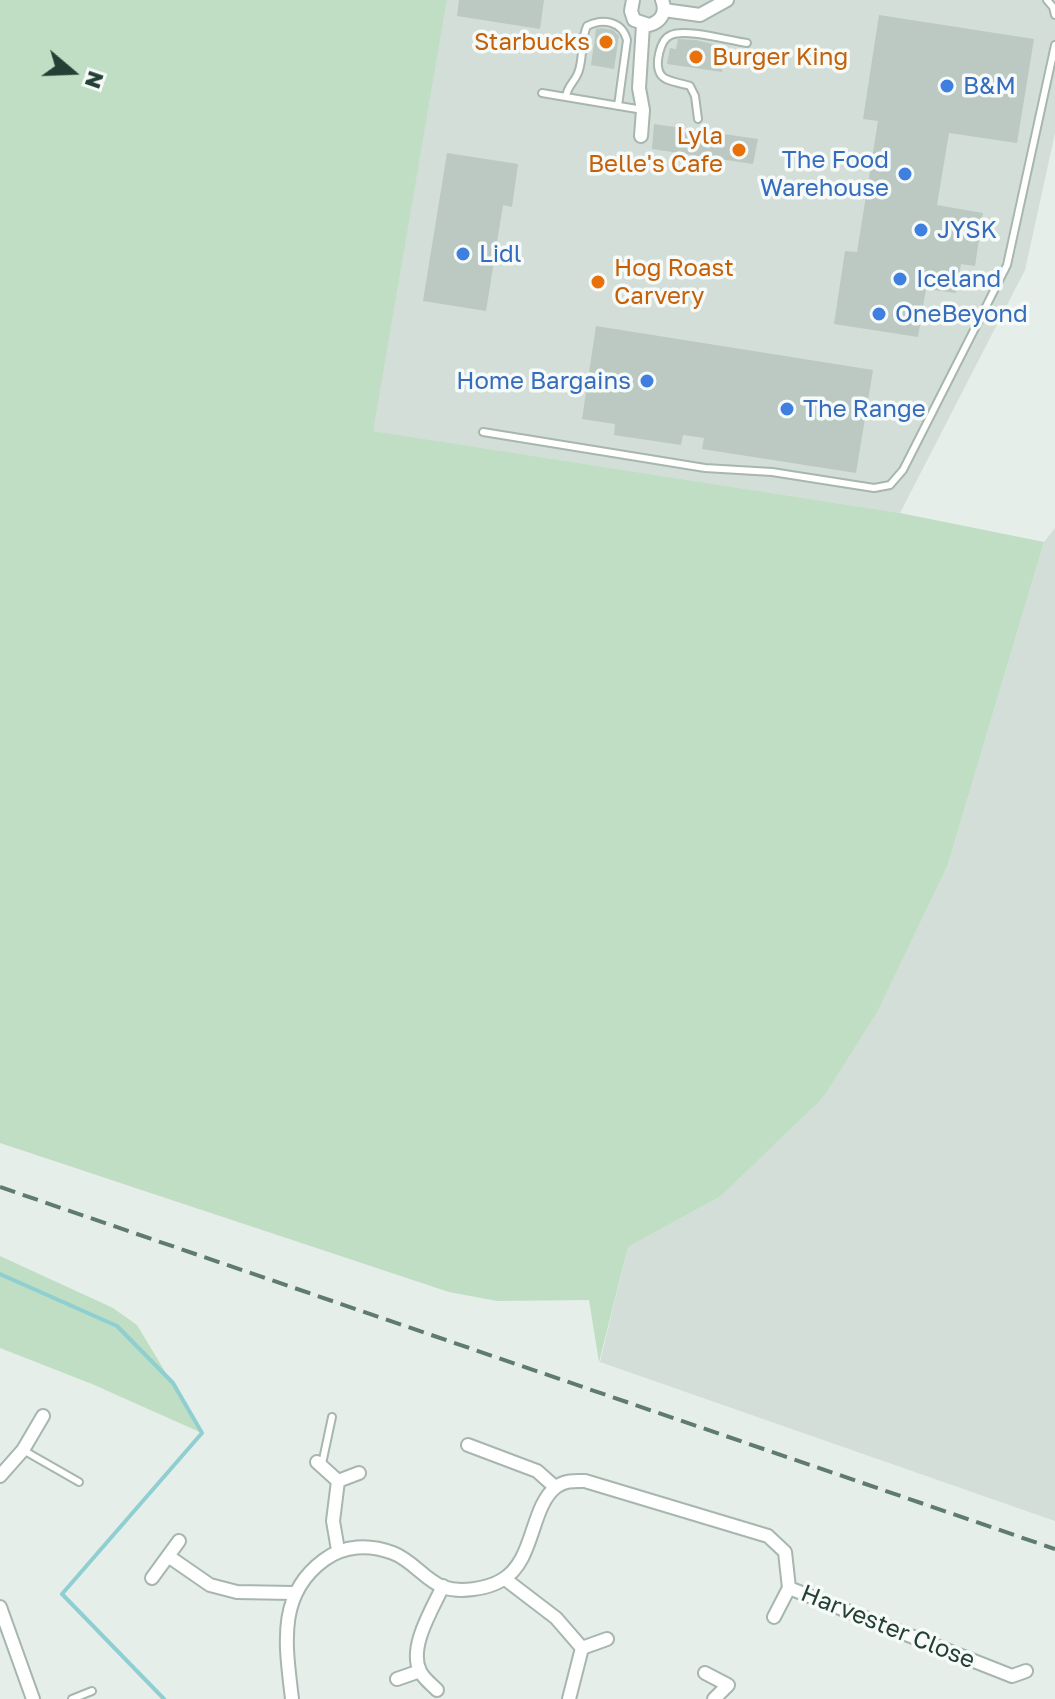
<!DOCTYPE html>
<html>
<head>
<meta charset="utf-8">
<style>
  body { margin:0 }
  #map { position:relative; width:1055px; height:1699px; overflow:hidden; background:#e5eee9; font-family:"Golos Text",sans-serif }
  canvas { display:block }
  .north { position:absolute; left:32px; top:32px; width:80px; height:80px; -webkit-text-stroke:6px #f6faf8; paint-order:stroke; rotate:109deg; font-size:22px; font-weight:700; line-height:32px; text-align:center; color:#244035 }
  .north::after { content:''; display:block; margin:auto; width:28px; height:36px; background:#244035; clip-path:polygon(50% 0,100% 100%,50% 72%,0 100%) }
</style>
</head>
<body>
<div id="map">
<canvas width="1055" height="1699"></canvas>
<div class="north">N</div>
</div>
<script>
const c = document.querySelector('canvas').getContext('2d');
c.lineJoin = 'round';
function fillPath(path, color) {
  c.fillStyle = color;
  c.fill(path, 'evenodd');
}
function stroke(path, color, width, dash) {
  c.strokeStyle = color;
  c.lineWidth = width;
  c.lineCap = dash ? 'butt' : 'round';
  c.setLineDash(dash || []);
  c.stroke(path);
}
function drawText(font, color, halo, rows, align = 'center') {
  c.font = font + ' "Golos Text",sans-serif';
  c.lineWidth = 7;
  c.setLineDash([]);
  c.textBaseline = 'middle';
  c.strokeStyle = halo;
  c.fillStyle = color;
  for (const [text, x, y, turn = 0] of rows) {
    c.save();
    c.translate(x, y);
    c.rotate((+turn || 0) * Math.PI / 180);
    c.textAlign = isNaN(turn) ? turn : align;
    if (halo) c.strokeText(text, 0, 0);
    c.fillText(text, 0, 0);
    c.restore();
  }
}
fillPath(new Path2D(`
  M447 0H1055V133L1025 270 900 513 372 431Z
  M1055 528V1521L600 1362 628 1247 721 1196 822 1099 948 864 1044 542Z`), '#d3ded8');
fillPath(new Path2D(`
  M0 0H447L373 431 900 513 1044 542 948 864 877 1012 822 1099 721 1196 628 1247 599 1362 589 1300 497 1301 449 1292 0 1143Z
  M0 1256 113 1308 137 1325 202 1433 92 1384 0 1348Z`), '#bfdec4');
stroke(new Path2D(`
  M0 1274 117 1326 173 1383 202 1433 62 1594 164 1699`), '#8fcfd1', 4);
fillPath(new Path2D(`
  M459 0H544L540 29 457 16Z
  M879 15 1034 39 1017 143 949 133 937 205 983 213 975 266 961 264 956 293 926 289 918 337 834 324 845 251 857 252 878 121 863 119Z
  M602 28 613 30 619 36 614 69 591 65 596 29Z
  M678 39 696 40 725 47 722 72 667 64 670 48 676 49Z
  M654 124 758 139 753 164 652 149Z
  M447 153 518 164 512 207 503 205 486 311 423 301Z
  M596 326 873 370 856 473 702 449 704 438 683 435 681 445 614 435 615 424 582 419Z`), '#bbc9c2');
const service = new Path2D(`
  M1047 0 1053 7 1055 15
  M542 93 643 110
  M566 97C567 86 574 83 578 73 584 59 580 41 587 26 603 18 622 21 627 40L618 106
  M698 119 695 96 690 86C682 83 666 82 661 75 654 65 660 39 671 35 686 28 730 41 747 43
  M483 432 705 468 772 472 874 488 890 485 903 470 1007 265 1055 45
  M23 1450 79 1482
  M322 1464 332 1417
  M72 1699 92 1691`);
const minor = new Path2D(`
  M633 0 631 11 634 20 649 25C661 22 667 12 662 0
  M664 10 700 15 727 0
  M641 136 643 110 639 88 643 25
  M468 1445 537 1471 555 1487
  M317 1462 338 1481 359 1473
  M0 1476 23 1450 43 1416
  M338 1550 333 1521 338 1481
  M168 1556 210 1585 237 1592 293 1593
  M152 1578 179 1541
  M505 1579 556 1618 582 1648 569 1699
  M0 1607 33 1699
  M774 1617 789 1588
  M582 1648 607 1639
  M705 1673 728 1685 714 1699
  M397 1679 420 1671
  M437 1690C432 1685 423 1678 420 1671 408 1647 433 1608 443 1586
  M292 1699C286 1647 276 1595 324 1560 344 1545 369 1544 393 1553 412 1560 425 1580 443 1587 460 1593 487 1589 502 1580 535 1561 530 1507 556 1487 565 1480 575 1481 585 1481L768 1536 785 1552 789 1588 1012 1676 1026 1671`);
stroke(service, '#a7b6af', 10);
stroke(minor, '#a7b6af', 16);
stroke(service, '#fff', 6);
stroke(minor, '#fff', 12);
stroke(new Path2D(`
  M0 1187 1055 1549`), '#5f7b70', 4, [16, 8]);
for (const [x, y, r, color] of [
  [606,42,8,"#e8710a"],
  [696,57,8,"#e8710a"],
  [947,86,8,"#3f7fe0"],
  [739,150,8,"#e8710a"],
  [905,174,8,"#3f7fe0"],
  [921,230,8,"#3f7fe0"],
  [463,254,8,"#3f7fe0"],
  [900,279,8,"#3f7fe0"],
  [598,282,8,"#e8710a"],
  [879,314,8,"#3f7fe0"],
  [647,381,8,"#3f7fe0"],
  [787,409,8,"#3f7fe0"]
]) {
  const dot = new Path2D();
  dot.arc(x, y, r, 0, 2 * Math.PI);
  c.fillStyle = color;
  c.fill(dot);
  stroke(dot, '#f6faf8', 3);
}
drawText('24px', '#c56008', '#f6faf8', [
  ["Starbucks",590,42],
  ["Burger King",712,57,"left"],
  ["Lyla",723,136],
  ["Belle's Cafe",723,164],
  ["Hog Roast",614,268,"left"],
  ["Carvery",614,296,"left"]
], 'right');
drawText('24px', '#366cbe', '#f6faf8', [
  ["B&M",963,86],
  ["The Food",889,160,"right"],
  ["Warehouse",889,188,"right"],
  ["JYSK",937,230],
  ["Lidl",479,254],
  ["Iceland",916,279],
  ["OneBeyond",895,314],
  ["Home Bargains",631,381,"right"],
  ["The Range",803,409]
], 'left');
drawText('24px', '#244035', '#f6faf8', [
  ["Harvester Close",888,1627,22]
]);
</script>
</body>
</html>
